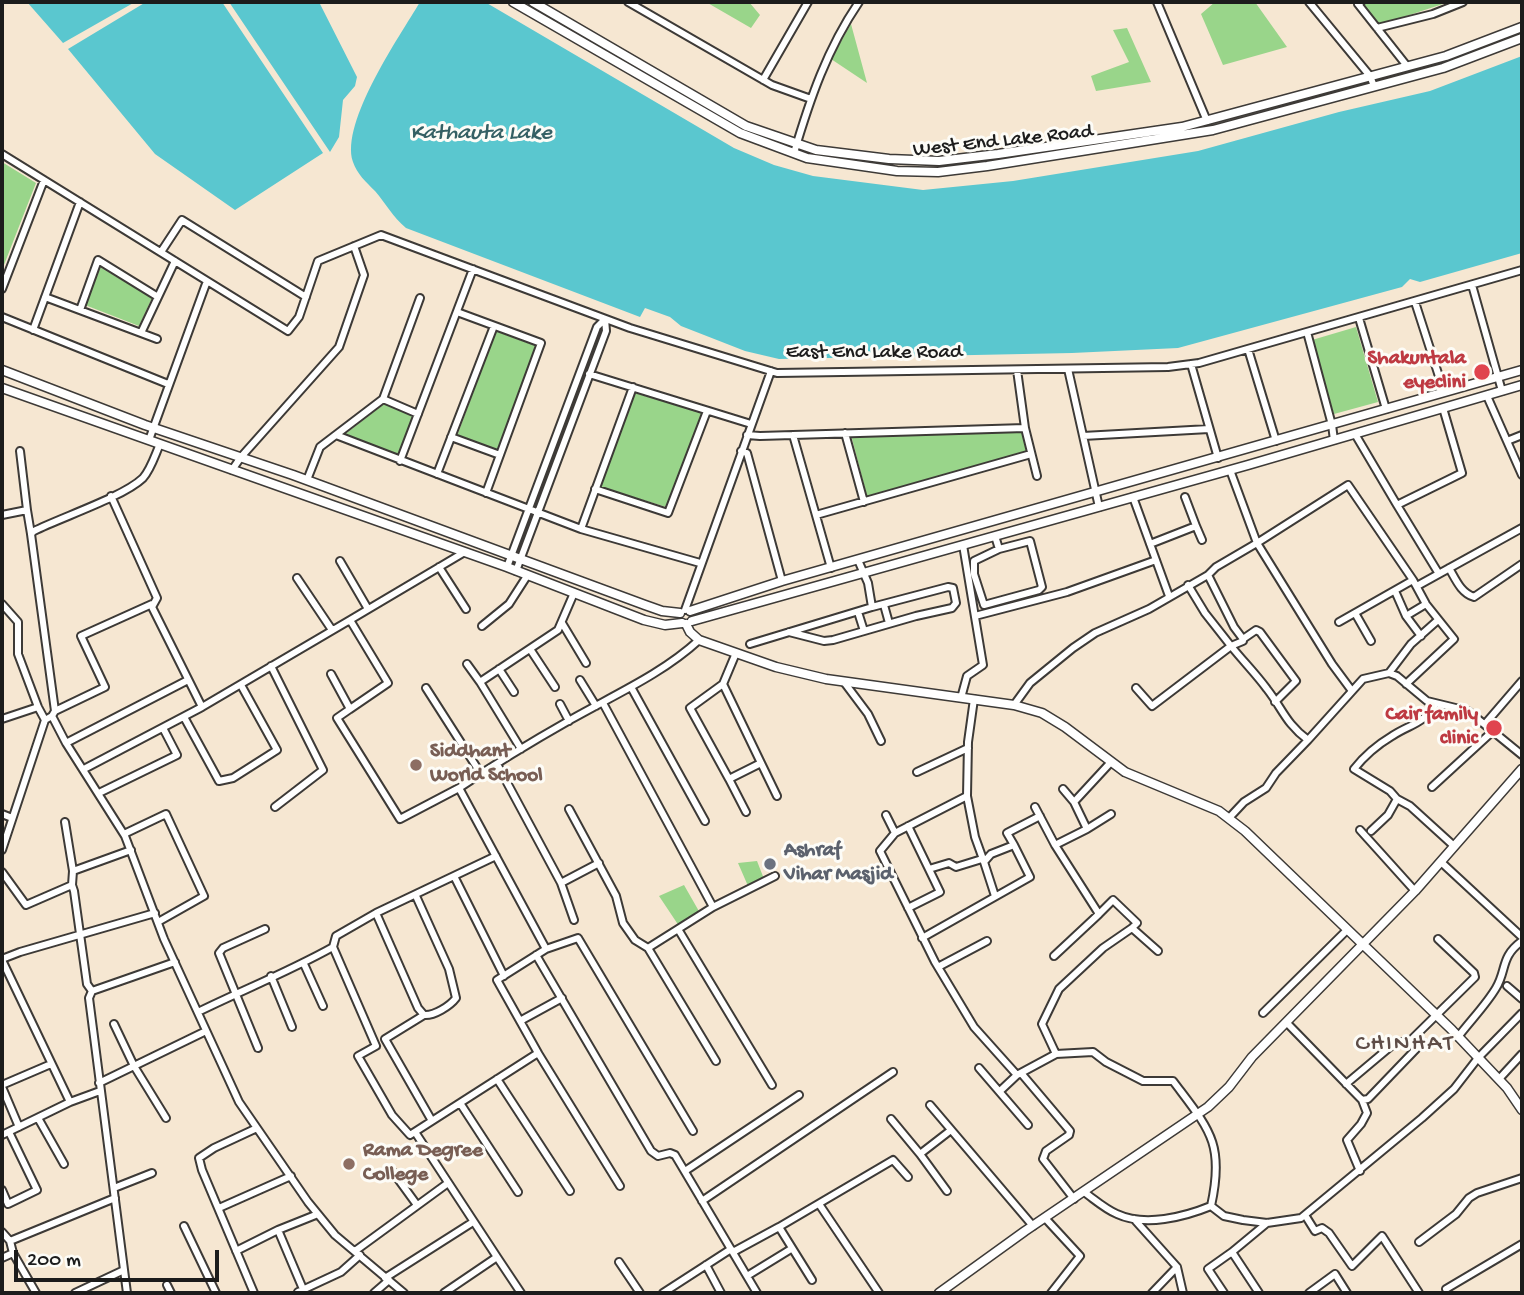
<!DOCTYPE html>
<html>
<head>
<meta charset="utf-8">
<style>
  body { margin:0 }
  #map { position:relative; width:1524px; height:1295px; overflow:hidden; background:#f6e7d2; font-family:"Gochi Hand",sans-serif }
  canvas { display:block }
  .frame { position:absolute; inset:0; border:4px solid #1c1c1c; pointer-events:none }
  .scale { position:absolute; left:14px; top:1250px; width:205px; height:32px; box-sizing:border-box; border:4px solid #1c1c1c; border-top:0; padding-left:9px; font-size:21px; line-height:24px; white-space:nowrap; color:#1c1c1c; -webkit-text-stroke:5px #fdfcf7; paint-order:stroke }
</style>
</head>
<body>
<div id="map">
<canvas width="1524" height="1295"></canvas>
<div class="frame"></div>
<div class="scale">200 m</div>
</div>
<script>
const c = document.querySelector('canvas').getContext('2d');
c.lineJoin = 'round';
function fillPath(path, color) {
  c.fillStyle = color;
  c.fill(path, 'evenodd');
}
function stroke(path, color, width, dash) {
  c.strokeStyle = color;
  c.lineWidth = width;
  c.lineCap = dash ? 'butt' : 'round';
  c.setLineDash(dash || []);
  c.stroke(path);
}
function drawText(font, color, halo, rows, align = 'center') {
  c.font = font + ' "Gochi Hand",sans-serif';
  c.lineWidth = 6;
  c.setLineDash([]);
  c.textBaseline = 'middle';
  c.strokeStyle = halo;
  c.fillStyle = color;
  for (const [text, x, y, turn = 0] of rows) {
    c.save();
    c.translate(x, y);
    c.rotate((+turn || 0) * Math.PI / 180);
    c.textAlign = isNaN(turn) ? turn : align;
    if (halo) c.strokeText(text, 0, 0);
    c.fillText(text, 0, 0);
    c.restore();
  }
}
fillPath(new Path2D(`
  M706 2H749L760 15 751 28Z
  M1215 2H1255L1287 47 1223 65 1201 14Z
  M1367 2H1449L1379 25 1363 4Z
  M851 24 867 83 831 59Z
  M1127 28 1151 82 1096 91 1091 76 1129 62 1113 30Z
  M2 162 36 183 2 270Z
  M100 267 152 298 139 326 85 305Z
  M1356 327 1378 402 1334 414 1312 340Z
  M496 331 536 346 497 450 457 436Z
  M635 393 702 413 666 507 601 487Z
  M384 404 413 415 398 455 344 435Z
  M1022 432 1026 451 867 496 851 435Z
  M757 861 764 879 748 886 738 863Z
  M684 885 700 913 679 926 659 896Z`), '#99d58a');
fillPath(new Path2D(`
  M27 2H135L63 43Z
  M146 2H222L323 153 235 210 155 154 68 49Z
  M229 2H319L357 77 355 86 343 100 339 137 330 152Z
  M420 2H485L734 148 774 165 813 176 923 190 1013 181 1198 151 1339 112 1430 91 1522 56V253L1420 282 1410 279 1402 287 1178 348 1072 353 779 359 745 351 681 326 670 317 645 308 640 317 406 228C393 217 386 204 375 191 366 182 357 174 353 162 340 122 400 36 420 2Z`), '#5ac7cf');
const minor = new Path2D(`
  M628 2 772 85 811 99
  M1157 2 1207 121
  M1309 2 1370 76 1374 86
  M1361 2 1358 4 1407 66
  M1377 28 1433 14 1463 2
  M763 80 808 2
  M794 153C810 99 827 49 859 2
  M2 154 288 331 299 317 318 261 381 235 630 328 777 373 1168 367 1199 363 1522 270
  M161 252 182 220 306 297
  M1472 285 1502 391
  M2 289 44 180
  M45 297 141 333 175 261
  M1415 302 1444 392
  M80 310 98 260 158 297
  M457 312 541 343 486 493
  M2 317 168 384
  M1359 318 1386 409
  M33 330 80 202
  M1307 332 1332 425 1334 440
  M141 333 157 339
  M1248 349 1276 441
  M1191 364 1218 458
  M1068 369 1099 507
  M1017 370 1025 428 1037 476
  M589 374 751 424
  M1487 396 1522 475
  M383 399 420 298
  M845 433 864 502
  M1355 434 1397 505
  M336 435 581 529 700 563
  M747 435 760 436 1025 428
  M793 435 831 568
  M1083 436 1209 429
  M451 437 500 455
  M149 440 207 281
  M1507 441 1522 435
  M20 451 27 510
  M741 451 747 453 782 581
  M400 461 473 269
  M232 470 241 457 339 347 364 275 354 246
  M437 474 494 326
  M307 480 320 447 383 399 418 414
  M595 489 668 513 707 411
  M111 496 157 598 152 607 202 707 350 620
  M1133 497 1169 596
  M2 515 27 510 31 534
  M816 515 1031 454
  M1196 526 1202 540
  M581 529 633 387
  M995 536 999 549 974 561V574L984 605 1039 590 1042 587 1030 541 999 549
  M1150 544 1196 526 1185 497
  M340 561 368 609
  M439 567 466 609
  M507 567 597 327 605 319
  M1449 568C1456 580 1461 593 1474 597L1522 564
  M516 571 606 331 605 319
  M1439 574 1397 505 1462 473 1443 408
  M297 578 332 630
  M1417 586 1522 528
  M1395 591 1406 616 1421 636
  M2 604 18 622V654L38 707 45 720
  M152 604 81 636 105 687 55 711 31 534 34 531C62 517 123 497 143 478 151 469 155 455 160 444
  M884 605 889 623
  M685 610 771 371
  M858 612 864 631
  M1355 613 1371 641
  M975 616 1067 592 1156 560
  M1406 616 1426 604
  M1339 622 1413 580 1426 604 1454 639 1406 684
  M562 623 586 663
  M482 626 509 604 527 576
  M789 632 824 641 833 640 916 616 952 608 956 603 953 588 948 587 872 607 868 583 858 560
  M1243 639 1256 630 1260 632 1296 681 1275 702
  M750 644 872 607
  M530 649 555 687
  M467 664 480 682 558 630 574 593
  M271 666 323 770 275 807
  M499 669 514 692
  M1389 673 1411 644 1438 620
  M331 674 350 709 388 683 350 620 463 553
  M580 680 596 706
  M480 682 521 749
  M844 682 868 714 881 741
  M723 684 690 708 729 779 761 763 723 684 736 653
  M631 687 705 821
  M426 688 481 774
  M1136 688 1152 706 1231 646 1205 613 1188 585
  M1352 691 1332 664 1257 543 1348 485 1413 580
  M961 698 967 676 983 665 963 545
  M603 703 713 907 648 948
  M560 704 569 721
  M1014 705 1030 683 1073 648 1095 633 1149 609 1208 575
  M350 709 337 718 400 819 459 788
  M55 711 52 716 66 743 188 680
  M184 717 219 781 233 778 277 750 241 685
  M2 719 38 707
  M1485 724 1522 681
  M1308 740 1363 679 1389 673 1397 676 1427 701 1468 711 1522 755
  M66 743 125 836 164 939 239 1102 308 1202 335 1235 404 1293
  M1111 762 1074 802 1087 829 1055 845 1099 914 1113 900 1137 923 1132 928
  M761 763 777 796
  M497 764 561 883 574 920
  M84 769 202 707
  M917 772 968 748
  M729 779 746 812
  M1432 787 1493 731
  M1063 789 1074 802
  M99 793 177 755 163 728
  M967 796 975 837 984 862
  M1397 799 1410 806 1454 846
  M1035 807 1055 845
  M569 809 616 896 623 923 635 940 648 948 716 1061
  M2 814 12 818
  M886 815 895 833 967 796 968 742 974 699
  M1229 818 1244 802 1266 788 1276 773 1308 740C1286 724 1282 708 1267 689 1256 674 1243 661 1231 646L1243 641V639L1234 627 1208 575 1216 567 1257 543 1230 470
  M65 822 73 871 72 885 74 891 87 984 92 991
  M1087 829 1111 814
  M1360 830 1415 891
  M1371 831 1388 815 1397 799 1390 791 1354 769C1365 755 1377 745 1392 736 1410 724 1422 725 1435 705
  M895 833 880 851 935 962 974 1027 1017 1075 1056 1054 1093 1052 1106 1062 1143 1081H1173C1209 1129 1225 1143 1211 1206
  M124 834 166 814 204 896 158 922
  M1014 845 1007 833 1040 816
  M2 850 45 720 52 716
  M496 856 376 913 336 936 333 947 376 1046 358 1056 392 1115 410 1135 538 1053 497 980 546 949 459 788C495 764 533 741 570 720 614 695 662 674 699 640
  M1441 862 1522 937
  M929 869 949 863 956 867 982 859
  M73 871 131 850
  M2 872 26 905 72 885
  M454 876 504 976
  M561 883 599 863
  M713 907 775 876
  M908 908 940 892 908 826
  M376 913 418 1008 424 1015C434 1016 450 1006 456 998L449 969 416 896
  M678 929 772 1085
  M922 938 1030 877 1014 845 991 854 984 862 995 896
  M546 949 578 938 693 1131
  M536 955 651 1151 658 1156 670 1153 675 1155 757 1293
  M1054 956 1099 914
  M2 959 20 952 155 913
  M2 960 70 1102
  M304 964 323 1006
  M938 967 987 941
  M271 976 292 1027
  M1507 986 1522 999
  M198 1012C243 990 290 971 333 947
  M1263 1013 1347 930
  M424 1015 385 1039 432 1121
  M520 1021 562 998
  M1287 1023 1362 1100 1368 1099 1417 1048 1409 1042H1396L1346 1084
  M114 1024 134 1066 166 1118
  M1458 1037C1470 1021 1486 1005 1496 988 1507 970 1500 957 1522 941
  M1409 1042 1475 977 1474 973 1438 939
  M258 1048 219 953 223 948 265 929
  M538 1053 620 1186
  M1056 1054 1042 1024 1059 989 1103 948 1132 928 1158 951
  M979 1068 1028 1125
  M1021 1073 1070 1131 1069 1135 1046 1151 1043 1159 1074 1199
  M497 1079 570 1191
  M1499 1079 1522 1054
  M99 1083 206 1031
  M2 1085 51 1064
  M2 1087 19 1127
  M1000 1091 1017 1075
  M460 1103 518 1192
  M930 1105 1033 1226
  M38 1118 64 1164
  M891 1119 920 1154
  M415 1132 497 1257 444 1293
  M2 1135 70 1102 100 1091
  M685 1171 799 1095
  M1360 1171 1347 1140 1361 1124 1367 1113 1362 1100
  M393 1172 417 1205
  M114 1188 152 1173
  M2 1190 8 1204 37 1190 9 1132
  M947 1191 920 1154 951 1130
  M1084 1192C1094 1199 1105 1209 1117 1214 1145 1227 1184 1217 1211 1206L1224 1216 1243 1220 1267 1223 1301 1218 1422 1118 1454 1089 1478 1058 1522 1013
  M702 1201 893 1072
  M819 1204 879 1293
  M219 1208 291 1176
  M1305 1215 1315 1231 1322 1228 1329 1233 1352 1266 1382 1236 1419 1293
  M1045 1218 1080 1256 1051 1293
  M1134 1219 1177 1267 1183 1293
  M184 1226 216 1293
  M779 1227 812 1280
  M2 1232 10 1241 13 1253 36 1293
  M10 1241 115 1198
  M1419 1242 1456 1214 1469 1198 1477 1193 1522 1178
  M236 1251 278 1230
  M355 1251 448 1183
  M733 1252 779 1227 893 1160 908 1177
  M1232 1252 1267 1223
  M497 1257 521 1293
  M2 1258 13 1253
  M619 1262 640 1293
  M706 1265 721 1293
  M747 1276 791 1249
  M385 1278 473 1222
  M167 1285 171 1293
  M303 1289 278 1230 318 1214
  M1446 1289 1522 1244
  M298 1292 341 1272 360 1255
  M75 1293 124 1270
  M127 1293 89 998 92 991 175 962
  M254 1293 202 1170 199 1158 214 1148 257 1128
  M374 1293 389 1280
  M663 1293 731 1249
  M1152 1293 1177 1267
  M1224 1293 1208 1269 1232 1252 1259 1293
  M1309 1293 1335 1274 1347 1293`);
const tertiary = new Path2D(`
  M513 2 740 133 807 158 897 171 938 172 987 166 1213 130 1443 68 1522 38
  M533 2 746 126 816 150 889 159 939 161 998 154 1182 127 1446 56 1522 27
  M2 370 145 425 293 475 645 605 662 611 680 613
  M2 388 507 567 644 620 665 625 682 623
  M690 611 782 581 1522 370
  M692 621 1248 465 1522 385
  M686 624 690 632 699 640 776 667 826 679 1014 705 1042 713 1065 727 1125 772 1219 811 1245 831 1452 1030 1507 1088 1522 1110
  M939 1293 1025 1231 1208 1107 1229 1087 1252 1057 1415 891 1522 769`);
stroke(minor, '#3d3a37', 10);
stroke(tertiary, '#3d3a37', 11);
stroke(minor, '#fff', 6);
stroke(tertiary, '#fff', 8);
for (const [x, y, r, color] of [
  [1482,372,9,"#e0444e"],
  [1494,728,9,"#e0444e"],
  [416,765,7,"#8d6e63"],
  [770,864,7,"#6b7280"],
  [349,1164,7,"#8d6e63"]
]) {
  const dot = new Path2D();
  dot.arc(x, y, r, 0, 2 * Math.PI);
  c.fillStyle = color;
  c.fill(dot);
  stroke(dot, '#fdfcf7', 2.5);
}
drawText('21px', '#1c1c1c', '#fdfcf7', [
  ["West End Lake Road",1003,142,-6],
  ["East End Lake Road",874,354]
]);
drawText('bold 21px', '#be3a42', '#fdfcf7', [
  ["Shakuntala",1466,360],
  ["eyeclini",1466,384],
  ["Cair family",1478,716],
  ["clinic",1478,740]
], 'right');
drawText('bold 21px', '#785e54', '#fdfcf7', [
  ["Siddhant",430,753],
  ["World School",430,777],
  ["Rama Degree",363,1152],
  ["College",363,1176]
], 'left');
drawText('bold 21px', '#5b616d', '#fdfcf7', [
  ["Ashraf",784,852],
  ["Vihar Masjid",784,876]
], 'left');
drawText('italic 23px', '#356064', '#fdfcf7', [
  ["Kathauta Lake",481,134]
]);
c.letterSpacing = '2px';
drawText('24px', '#5e4d47', '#fdfcf7', [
  ["CHINHAT",1405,1045]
]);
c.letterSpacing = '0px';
</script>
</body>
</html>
